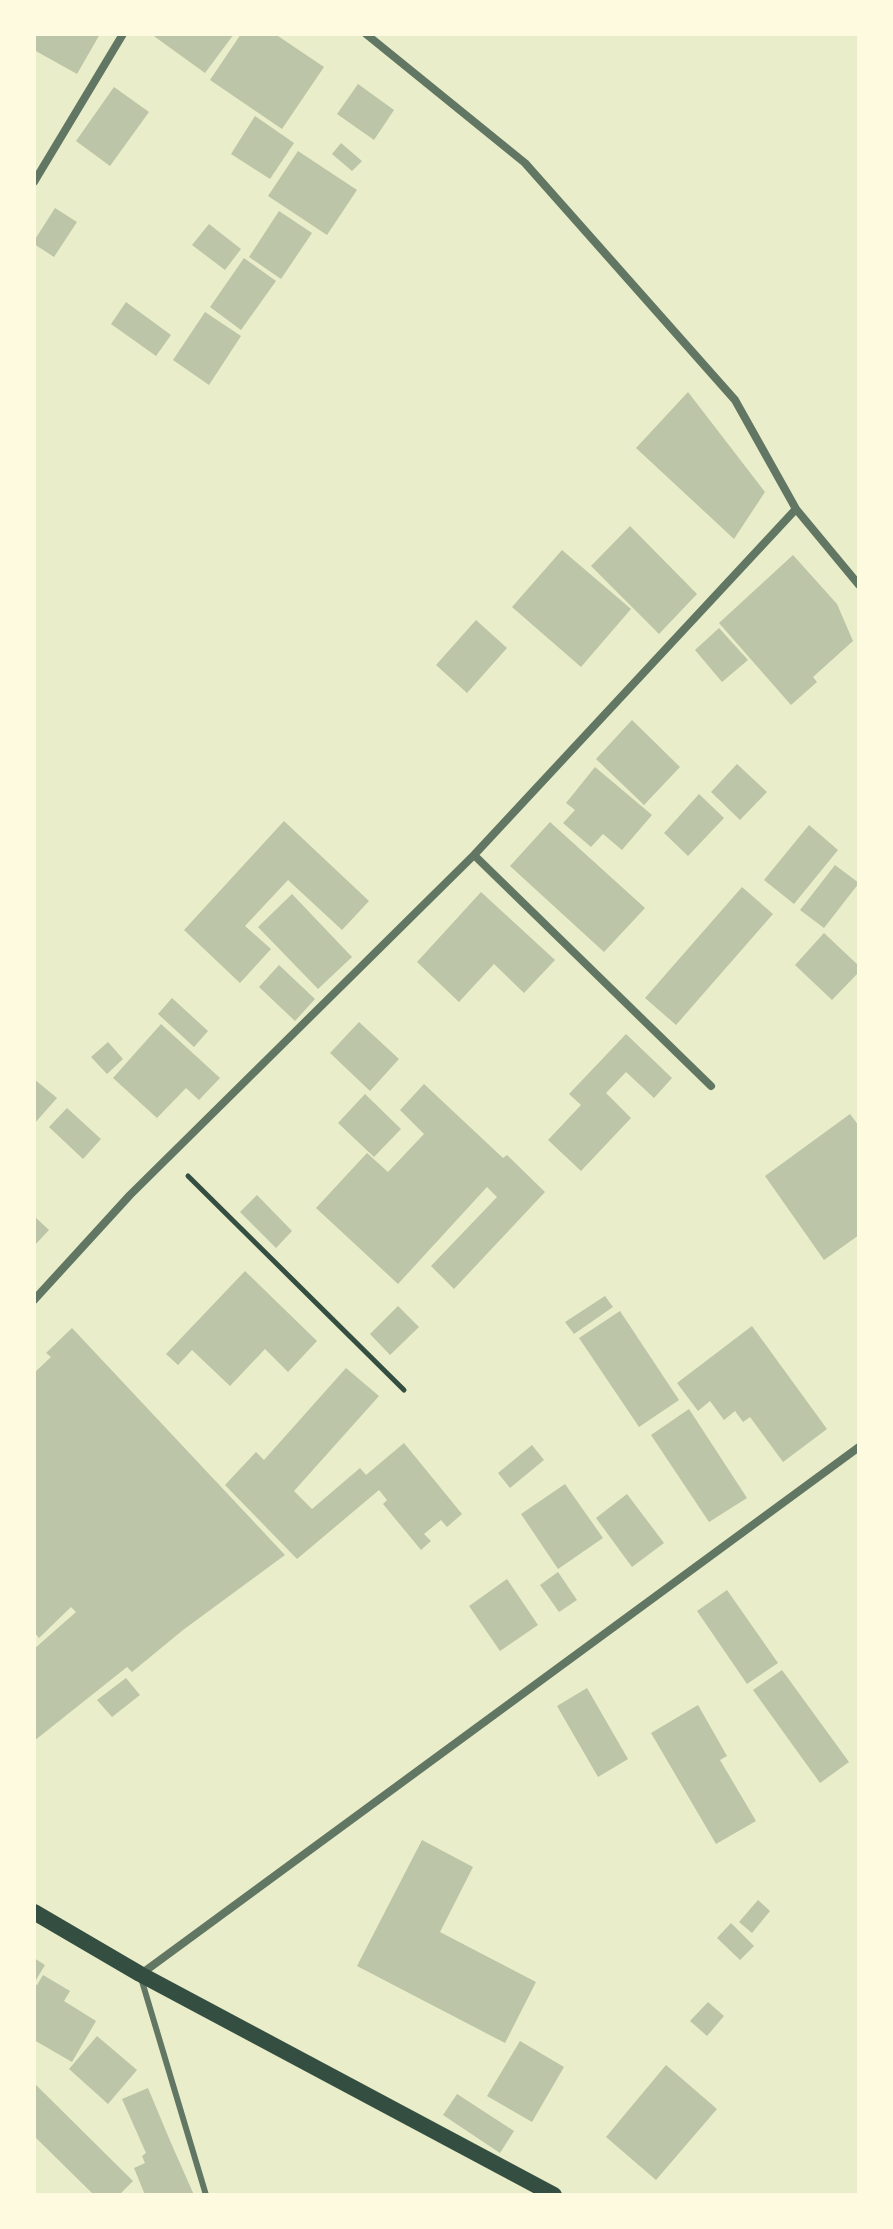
<!DOCTYPE html>
<html>
<head>
<meta charset="utf-8">
<style>
  body { margin:0 }
  #map { position:relative; width:893px; height:2229px; overflow:hidden; background:#e9edc9; font-family:"Titillium Web",sans-serif }
  canvas { display:block }
  .frame { position:absolute; inset:0; border:36px solid #fefae0; pointer-events:none }
</style>
</head>
<body>
<div id="map">
<canvas width="893" height="2229"></canvas>
<div class="frame"></div>
</div>
<script>
const c = document.querySelector('canvas').getContext('2d');
c.lineJoin = 'round';
function fillPath(path, color) {
  c.fillStyle = color;
  c.fill(path, 'evenodd');
}
function stroke(path, color, width, dash) {
  c.strokeStyle = color;
  c.lineWidth = width;
  c.lineCap = dash ? 'butt' : 'round';
  c.setLineDash(dash || []);
  c.stroke(path);
}
fillPath(new Path2D(`
  M34 34H100L77 74 34 50Z
  M151 34H234L205 73Z
  M241 34H275L324 67 282 129 210 80Z
  M358 84 394 110 374 140 337 114Z
  M114 87 149 112 110 166 76 141Z
  M255 116 294 143 270 179 231 154Z
  M341 143 362 161 352 171 332 154Z
  M298 151 357 190 327 235 268 196Z
  M55 208 77 222 54 257 34 244V241Z
  M279 211 312 233 281 279 249 257Z
  M209 224 241 249 225 270 192 245Z
  M244 258 276 281 241 330 210 307Z
  M126 302 171 335 156 356 111 324Z
  M205 312 241 336 209 385 173 360Z
  M688 392 765 492 734 539 636 448Z
  M630 526 697 594 659 634 591 566Z
  M562 550 631 609 581 667 512 607Z
  M793 555 837 604 853 641 813 677 817 682 791 705 719 623Z
  M476 620 507 648 467 693 436 665Z
  M719 628 748 660 722 682 695 650Z
  M632 720 680 767 644 805 596 759Z
  M737 764 767 792 740 820 711 792Z
  M595 767 652 815 622 850 603 834 591 847 563 823 575 810 566 803Z
  M699 794 724 818 688 856 664 833Z
  M284 821 369 901 342 930 288 880 245 926 271 949 240 983 184 930Z
  M550 822 645 908 604 952 510 866Z
  M809 825 838 850 794 904 764 880Z
  M835 865 859 883 824 928 800 910Z
  M742 887 773 914 676 1025 645 998Z
  M481 892 555 960 524 993 494 964 459 1002 417 962Z
  M292 894 352 957 318 989 258 927Z
  M824 933 859 966V972L832 1000 795 965Z
  M279 965 315 999 295 1021 259 987Z
  M172 998 208 1031 194 1047 158 1014Z
  M359 1022 399 1059 370 1091 330 1053Z
  M161 1024 220 1078 199 1100 186 1088 157 1118 113 1078Z
  M626 1034 672 1078 654 1098 626 1072 606 1093 631 1118 581 1171 548 1140 581 1105 569 1094Z
  M108 1042 123 1059 107 1074 91 1057Z
  M34 1079 57 1098 34 1124Z
  M424 1084 503 1158 507 1155 545 1192 454 1289 431 1266 497 1197 487 1187 398 1284 316 1208 367 1153 388 1172 424 1134 400 1110Z
  M365 1094 401 1129 374 1157 338 1123Z
  M67 1108 101 1139 83 1159 49 1127Z
  M850 1114 859 1126V1235L824 1260 765 1176Z
  M257 1195 292 1231 276 1248 240 1212Z
  M34 1216 49 1230 34 1246Z
  M245 1271 317 1341 288 1372 265 1349 230 1386 192 1350 178 1365 166 1354Z
  M605 1296 613 1307 574 1334 565 1322Z
  M398 1306 419 1327 390 1355 370 1334Z
  M620 1311 679 1400 639 1427 579 1338Z
  M752 1326 827 1429 783 1462 750 1417 743 1422 735 1411 724 1420 710 1401 698 1411 677 1383Z
  M72 1328 285 1555 183 1630 132 1672 127 1667 34 1741V1649L76 1612 71 1607 39 1638 34 1632V1373L51 1357 46 1353Z
  M346 1368 379 1396 294 1491 312 1509 360 1468 366 1475 404 1443 462 1514 447 1527 441 1520 424 1534 431 1541 421 1550 383 1504 387 1500 379 1490 297 1559 225 1485 256 1452 264 1460Z
  M689 1409 747 1498 709 1522 651 1435Z
  M532 1445 544 1460 510 1488 498 1473Z
  M565 1484 603 1538 558 1569 521 1514Z
  M627 1494 664 1543 632 1567 596 1518Z
  M558 1572 577 1600 559 1612 540 1585Z
  M507 1579 538 1625 500 1651 469 1606Z
  M727 1590 778 1663 747 1684 697 1611Z
  M782 1670 849 1762 820 1783 753 1690Z
  M126 1678 140 1695 112 1717 97 1700Z
  M587 1688 628 1759 598 1777 557 1706Z
  M698 1705 727 1756 720 1760 756 1821 716 1844 651 1733Z
  M422 1840 473 1867 440 1932 536 1982 505 2043 357 1966Z
  M758 1900 770 1911 752 1933 739 1922Z
  M731 1923 754 1946 740 1960 717 1938Z
  M34 1958 45 1965 36 1980 34 1979Z
  M43 1975 70 1991 64 2001 96 2021 72 2062 34 2040V1984L37 1985Z
  M708 2002 724 2016 707 2036 690 2021Z
  M97 2036 137 2070 108 2104 69 2069Z
  M520 2041 564 2067 532 2122 487 2096Z
  M666 2065 717 2109 656 2180 606 2137Z
  M34 2083 133 2181 119 2195H94L34 2136Z
  M148 2088 171 2143 194 2195H145L134 2168 145 2163 142 2156 146 2153 122 2099Z
  M457 2094 514 2131 500 2153 443 2115Z`), '#bcc5a7');
stroke(new Path2D(`
  M188 1176 404 1390`), '#344e41', 5);
stroke(new Path2D(`
  M141 1978 206 2195`), '#617663', 6);
stroke(new Path2D(`
  M366 34 525 163 735 400 796 509 859 585
  M34 182 123 34
  M474 855 711 1086
  M34 1300 130 1195 474 855 796 509
  M141 1974 859 1447`), '#617663', 8);
stroke(new Path2D(`
  M34 1912 140 1974 554 2195`), '#344e41', 16);
</script>
</body>
</html>
